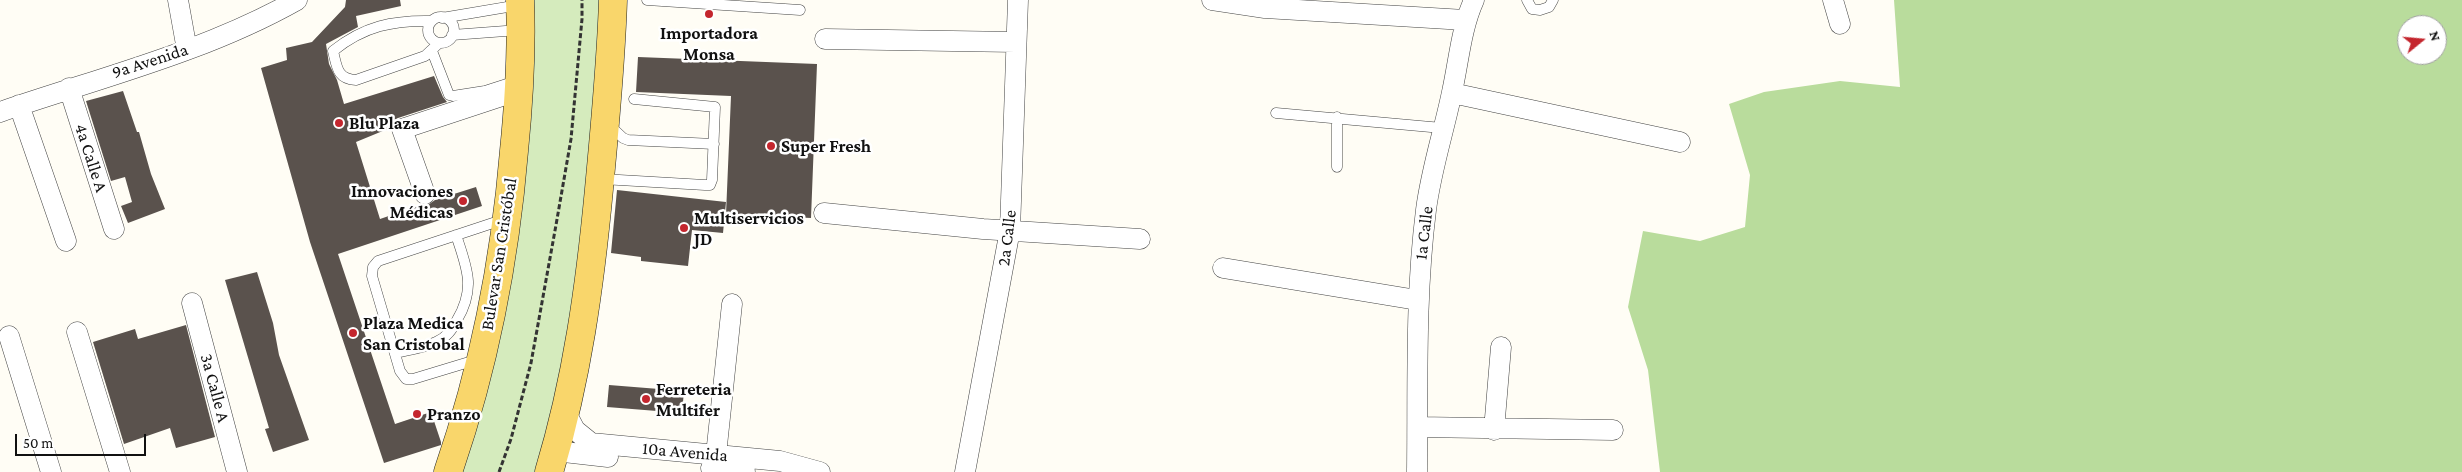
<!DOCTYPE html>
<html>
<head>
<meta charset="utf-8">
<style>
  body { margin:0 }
  #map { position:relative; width:2462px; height:472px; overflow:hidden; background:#fffdf5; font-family:"Crimson Pro",serif }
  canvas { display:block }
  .north { position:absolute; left:2397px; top:15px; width:50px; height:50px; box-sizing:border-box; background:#fff; border:1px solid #a0a0a0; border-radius:50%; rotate:73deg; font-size:14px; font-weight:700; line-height:20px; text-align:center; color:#111 }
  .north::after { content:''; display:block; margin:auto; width:18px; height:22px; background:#c4262e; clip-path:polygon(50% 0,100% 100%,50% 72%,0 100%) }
  .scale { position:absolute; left:15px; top:434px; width:131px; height:22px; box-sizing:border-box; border:2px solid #111; border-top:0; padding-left:6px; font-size:15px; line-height:18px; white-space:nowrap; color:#111; -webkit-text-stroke:4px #fff; paint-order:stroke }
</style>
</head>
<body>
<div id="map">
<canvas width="2462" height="472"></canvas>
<div class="north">N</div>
<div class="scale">50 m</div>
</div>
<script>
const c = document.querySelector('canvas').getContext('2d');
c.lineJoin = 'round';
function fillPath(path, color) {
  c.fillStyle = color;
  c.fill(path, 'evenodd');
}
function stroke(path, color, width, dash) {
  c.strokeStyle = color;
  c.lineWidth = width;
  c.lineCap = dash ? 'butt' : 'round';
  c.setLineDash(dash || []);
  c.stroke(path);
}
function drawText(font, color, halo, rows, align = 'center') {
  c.font = font + ' "Crimson Pro",serif';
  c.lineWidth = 5;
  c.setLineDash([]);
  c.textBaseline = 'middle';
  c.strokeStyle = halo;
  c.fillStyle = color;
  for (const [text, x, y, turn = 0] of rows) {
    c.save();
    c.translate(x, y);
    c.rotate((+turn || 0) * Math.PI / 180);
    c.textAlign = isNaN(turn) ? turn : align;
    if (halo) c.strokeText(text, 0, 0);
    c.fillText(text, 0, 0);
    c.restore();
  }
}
fillPath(new Path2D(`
  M525 0H606L582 283 541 472H457Z`), '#d5ebbd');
fillPath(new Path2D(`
  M1894 0H2462V472H1660L1648 370 1628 307 1643 231 1700 241 1745 227 1750 175 1729 104 1764 92 1840 81 1900 87ZM2407 25H2437V55H2407Z`), '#b9dc9c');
fillPath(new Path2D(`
  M346 0H400L401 6 356 16 358 27 326 44 329 64 337 80 344 104 434 76 443 97 447 102 398 118 393 122 390 128 356 142 380 219 421 205H428L435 200 476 187 482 206 338 254 395 424 431 412 441 442V445L384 463 310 242 261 68 287 60 286 48 312 42 345 7Z
  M638 57 817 64 811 218 726 214 731 96 636 92Z
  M123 91 137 132H139L151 174 165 209 128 223 121 206 132 202 125 177 111 181 86 101Z
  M617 190 726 202 723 233 692 230 688 266 641 261V257L611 253Z
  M257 272 273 323 279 355 309 440 273 452 265 429 269 428 225 280Z
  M186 325 215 437 176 448 170 428 124 444 93 342 135 329 138 339Z
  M609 385 684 391 682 413 607 407Z`), '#5a524d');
const lane = new Path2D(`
  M647 0 800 10
  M1527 0 1532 9 1540 10 1549 7 1553 0
  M428 30a13 13 0 1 1 26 0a13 13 0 1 1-26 0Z
  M442 18 519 5
  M432 21C393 20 364 26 333 51 337 67 337 79 356 80L425 56 439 43
  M452 35 519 30
  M432 51 449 95 453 96 485 91 516 81
  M1276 113 1442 128
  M1337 117V167
  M608 124 623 138 628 140 714 144
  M602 179 705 185H710L712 180 715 107 634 99
  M395 353C408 350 424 348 436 342 447 337 452 330 457 320 476 288 467 268 456 235
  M479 359 413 379H406L400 371 372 276 373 267 378 261 505 219`);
const street = new Path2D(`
  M178 0 187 50
  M1212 0 1265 8 1465 20
  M1833 0 1840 24
  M825 39 1015 42
  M69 88 114 229
  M1452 93 1680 142
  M19 105 66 241
  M0 112C99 78 205 52 297 0
  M425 194 402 129 520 90
  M824 213 983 229 1140 239
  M1223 268 1417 300
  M192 303 237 472
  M77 332 120 472
  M9 336 51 472
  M565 411 575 430 591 443 780 461 820 472
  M1418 427 1613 430
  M1494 430 1501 347
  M555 451 608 457
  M716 455 732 304
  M711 468 745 472
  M965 472 1010 230 1018 0
  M1417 472C1418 384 1415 297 1426 210 1431 170 1444 131 1452 92 1459 60 1461 29 1474 0`);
const primary = new Path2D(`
  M448 472C484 368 505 260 514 151 519 101 522 50 520 0
  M549 472C577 380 590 285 599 189 605 126 611 63 613 0`);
stroke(lane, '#444', 11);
stroke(street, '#444', 21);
stroke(primary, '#222', 29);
stroke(new Path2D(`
  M499 472 511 439 531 363 556 225 571 139 582 19V0`), '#333', 3, [5, 2.5]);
stroke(lane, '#fff', 10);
stroke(street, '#fff', 20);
stroke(primary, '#f9d66b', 28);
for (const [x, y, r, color] of [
  [709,14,5,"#c4262e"],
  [339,123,5,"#c4262e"],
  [771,146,5,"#c4262e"],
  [463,201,5,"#c4262e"],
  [684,228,5,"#c4262e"],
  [353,333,5,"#c4262e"],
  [646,399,5,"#c4262e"],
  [417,414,5,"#c4262e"]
]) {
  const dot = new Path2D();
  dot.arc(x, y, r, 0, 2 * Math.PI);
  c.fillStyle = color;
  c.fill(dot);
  stroke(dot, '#fff', 2);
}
drawText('bold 18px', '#111', '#fff', [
  ["Importadora",709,33,"center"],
  ["Monsa",709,54,"center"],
  ["Blu Plaza",349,123],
  ["Super Fresh",781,146],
  ["Innovaciones",453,191,"right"],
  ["Médicas",453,212,"right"],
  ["Multiservicios",694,218],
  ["JD",694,239],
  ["Plaza Medica",363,323],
  ["San Cristobal",363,344],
  ["Ferreteria",656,389],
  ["Multifer",656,410],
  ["Pranzo",427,414]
], 'left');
drawText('18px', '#111', '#fff', [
  ["9a Avenida",150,61,-18],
  ["4a Calle A",91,158,72],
  ["1a Calle",1424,233,-83],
  ["2a Calle",1007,238,-83],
  ["Bulevar San Cristóbal",499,254,-81],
  ["3a Calle A",215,388,75],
  ["10a Avenida",685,452,5]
]);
</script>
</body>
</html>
